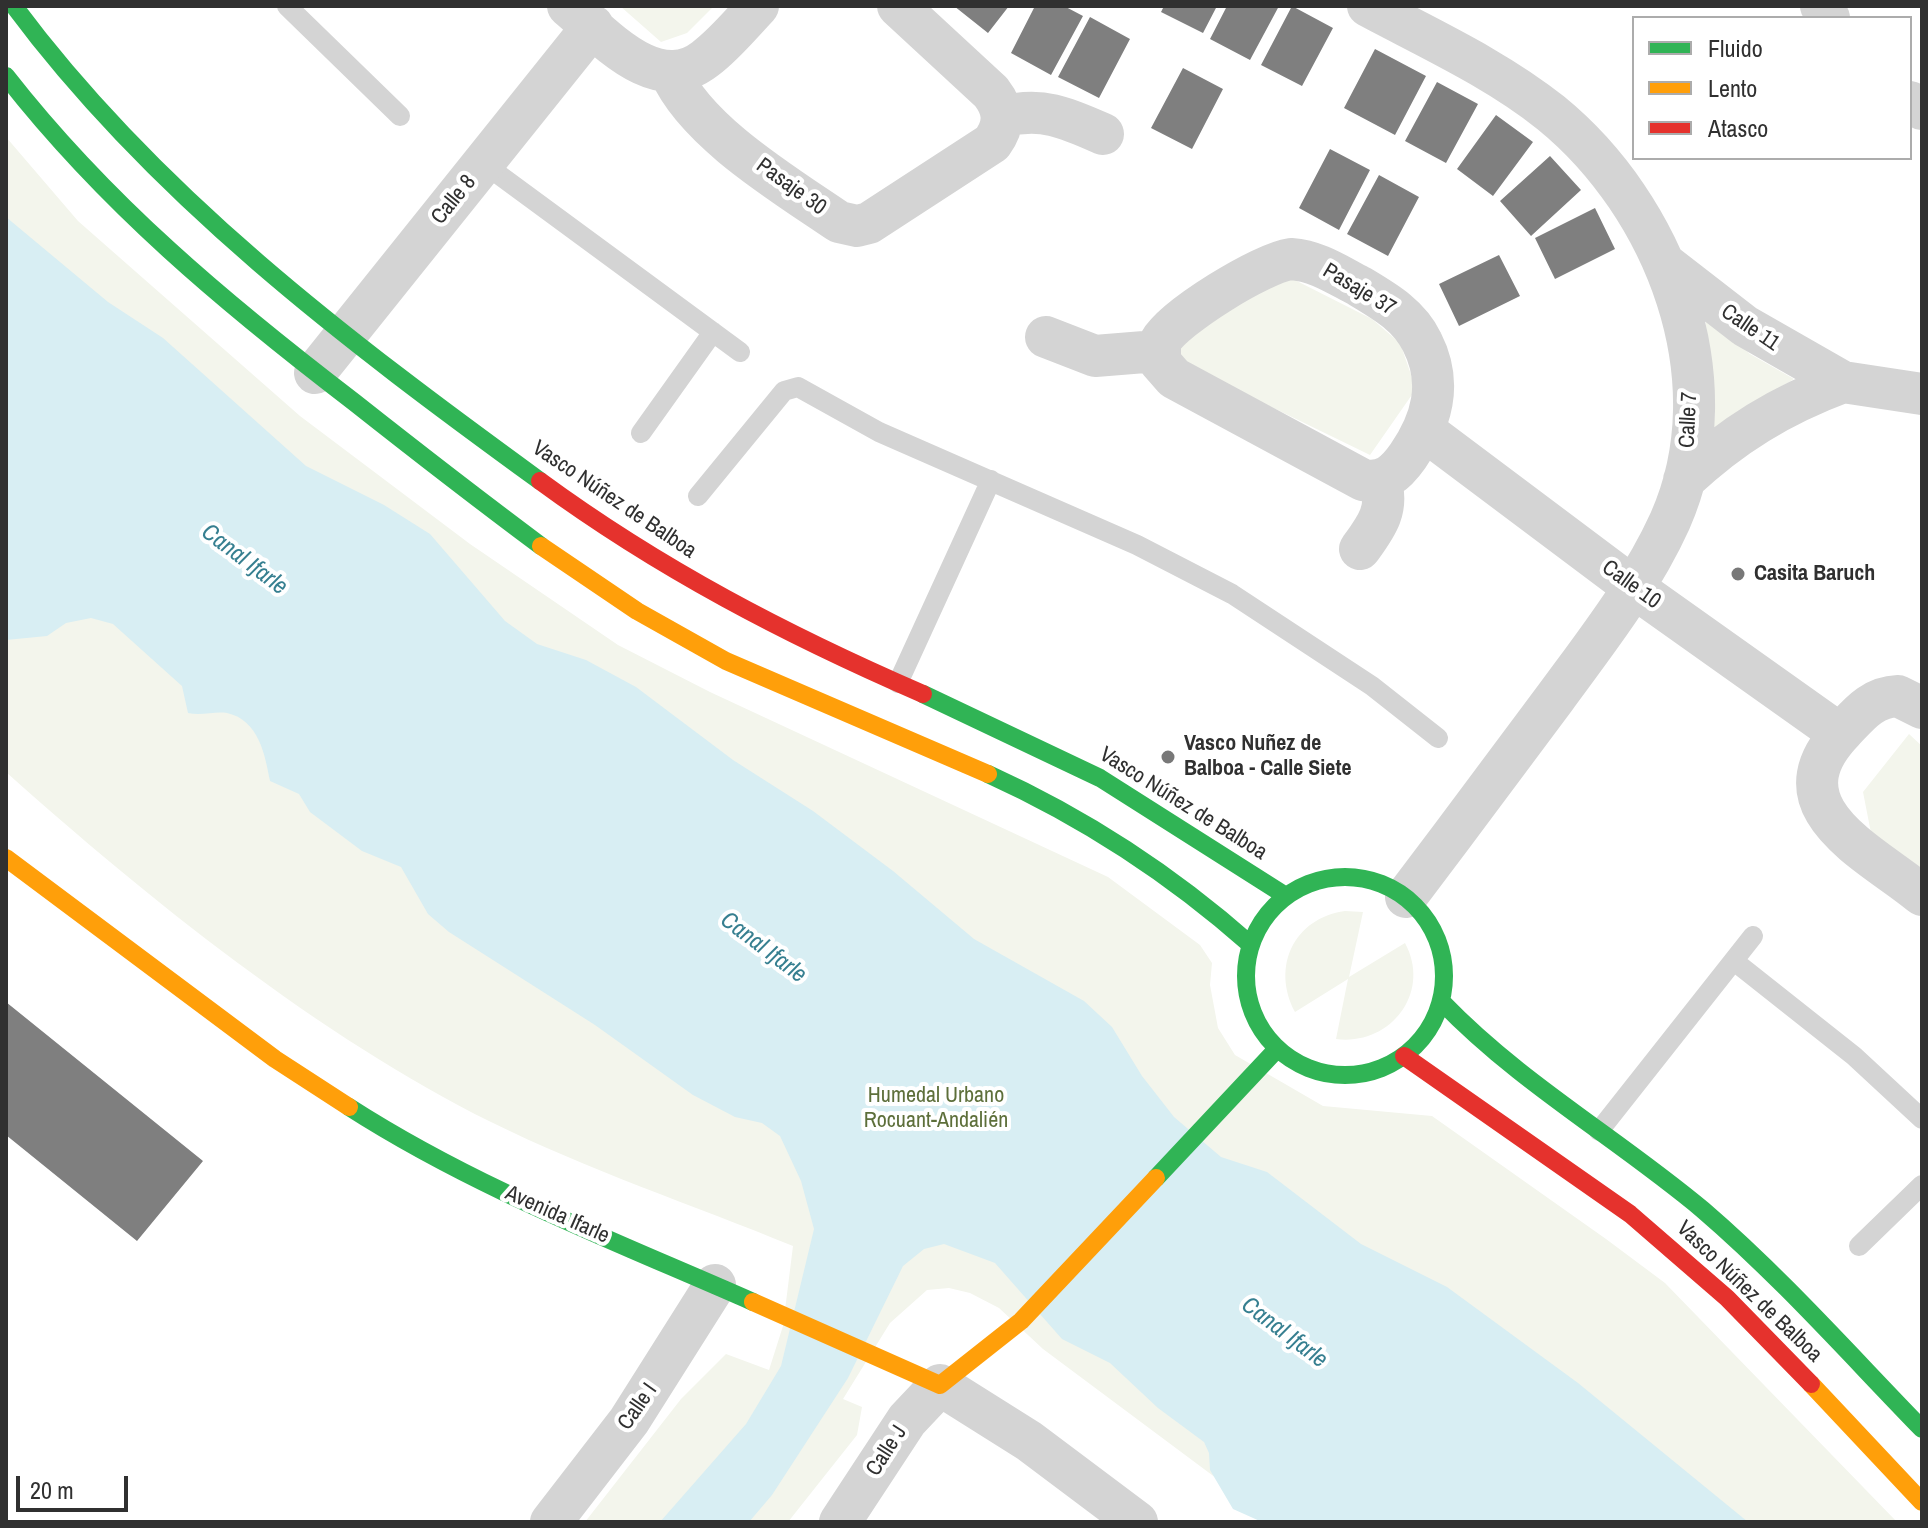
<!DOCTYPE html>
<html>
<head>
<meta charset="utf-8">
<style>
  body { margin:0 }
  #map { position:relative; width:1928px; height:1528px; overflow:hidden; background:#fff; font-family:"Archivo Narrow",sans-serif }
  canvas { display:block }
  .frame { position:absolute; inset:0; border:8px solid #303030; pointer-events:none }
  .legend { position:absolute; left:1632px; top:16px; width:280px; height:144px; box-sizing:border-box; background:#fff; border:2px solid #acacac; margin:0; padding:10px 14px; list-style:none; font-size:24px; color:#303030 }
  .legend li { display:flex; align-items:center; gap:16px; height:40px }
  .legend b { width:40px; border:2px solid #acacac }
  .scale { position:absolute; left:16px; top:1476px; width:112px; height:36px; box-sizing:border-box; border:4px solid #303030; border-top:0; padding-left:10px; font-size:24px; line-height:28px; white-space:nowrap; color:#303030; -webkit-text-stroke:6px #fff; paint-order:stroke }
</style>
</head>
<body>
<div id="map">
<canvas width="1928" height="1528"></canvas>
<div class="frame"></div>
<ul class="legend">
<li><b style="height:10px;background:#30b455"></b>Fluido</li>
<li><b style="height:10px;background:#ff9f0a"></b>Lento</li>
<li><b style="height:10px;background:#e5322d"></b>Atasco</li>
</ul>
<div class="scale">20 m</div>
</div>
<script>
const c = document.querySelector('canvas').getContext('2d');
c.lineJoin = 'round';
function fillPath(path, color) {
  c.fillStyle = color;
  c.fill(path, 'evenodd');
}
function stroke(path, color, width, dash) {
  c.strokeStyle = color;
  c.lineWidth = width;
  c.lineCap = dash ? 'butt' : 'round';
  c.setLineDash(dash || []);
  c.stroke(path);
}
function drawText(font, color, halo, rows, align = 'center') {
  c.font = font + ' "Archivo Narrow",sans-serif';
  c.lineWidth = 8;
  c.setLineDash([]);
  c.textBaseline = 'middle';
  c.strokeStyle = halo;
  c.fillStyle = color;
  for (const [text, x, y, turn = 0] of rows) {
    c.save();
    c.translate(x, y);
    c.rotate((+turn || 0) * Math.PI / 180);
    c.textAlign = isNaN(turn) ? turn : align;
    if (halo) c.strokeText(text, 0, 0);
    c.fillText(text, 0, 0);
    c.restore();
  }
}
fillPath(new Path2D(`
  M620 6H714L687 33 661 42Z
  M6 137 78 221 300 416 470 544 618 645 710 692 1108 877 1200 945 1212 963 1210 985 1218 1028 1235 1055 1323 1106 1432 1116 1606 1239 1665 1283 1897 1522H1275L1043 1349 999 1308 970 1293 949 1288 927 1290 890 1323 843 1399 862 1407 857 1435 788 1522H585L681 1399 726 1354 769 1370 783 1326 793 1246C693 1205 588 1170 491 1122 320 1037 148 899 6 772Z
  M1281 273 1372 319 1400 343 1416 389 1370 455 1179 362 1174 343Z
  M1705 316 1750 354 1794 379 1746 407 1711 439 1715 411Z
  M1909 734 1922 746V870L1871 833 1863 792Z
  M1345 911 1363 912 1349 977 1405 943C1432 993 1390 1046 1336 1039L1348 979 1295 1012C1271 967 1294 918 1345 911Z`), '#f3f5ec');
fillPath(new Path2D(`
  M6 217 108 302 163 338 306 466 384 505 430 534 505 621 537 644 586 660 636 687 733 760 813 811 893 871 974 939 1084 1001 1112 1027 1142 1076 1174 1117 1221 1157 1267 1172 1361 1244 1447 1287 1578 1383 1748 1522H1262L1233 1509 1210 1470 1209 1453 1204 1442 1158 1408 1110 1363 1062 1339 995 1263 944 1244 924 1249 903 1266 848 1378 772 1495 749 1522H660L746 1424 781 1366 814 1229 801 1181 780 1136 762 1123 735 1117 693 1095 595 1025 449 932 428 914 401 867 362 851 310 812 299 794 270 781C265 755 259 720 227 713 215 711 202 716 188 713L182 686 113 624 91 618 66 623 47 636 6 640Z`), '#d8eef3');
fillPath(new Path2D(`
  M954 6H1009L988 33Z
  M1035 6H1064L1083 16 1051 75 1011 53Z
  M1164 6H1217L1203 33 1161 12Z
  M1227 6H1279L1250 60 1210 39Z
  M1292 6 1333 28 1302 86 1261 65Z
  M1090 17 1130 39 1099 98 1058 77Z
  M1375 49 1426 76 1395 135 1344 108Z
  M1183 68 1223 89 1192 149 1151 128Z
  M1437 82 1478 104 1446 163 1405 141Z
  M1496 115 1533 142 1493 196 1457 169Z
  M1330 149 1370 170 1339 230 1299 208Z
  M1550 156 1581 190 1531 236 1500 201Z
  M1379 175 1419 197 1388 256 1347 234Z
  M1595 208 1615 249 1555 279 1535 238Z
  M1499 255 1520 296 1459 326 1439 284Z
  M6 1002 203 1161 137 1241 6 1135Z`), '#7f7f7f');
stroke(new Path2D(`
  M287 6 400 116
  M483 163 740 352
  M641 433 713 332
  M698 496 784 391 798 387 879 432 1137 545 1232 594 1372 686 1438 738
  M898 683 991 480
  M1734 961 1854 1056 1922 1119
  M1599 1131 1753 936
  M1859 1246 1922 1185`), '#d4d4d4', 20);
stroke(new Path2D(`
  M568 6C604 36 656 97 705 59 725 44 741 24 758 6
  M1368 6C1430 39 1496 69 1551 113 1665 206 1733 379 1670 521 1641 585 1596 642 1555 698 1505 765 1456 831 1406 897
  M1821 6 1829 18
  M670 72C696 132 785 185 839 222L857 226 869 223 992 143C1005 125 1005 110 991 92L898 6
  M1910 102 1922 109
  M1003 117C1041 106 1067 118 1103 134
  M1291 259C1317 261 1336 274 1359 286 1384 301 1409 315 1422 342 1443 383 1432 421 1408 456 1396 473 1384 484 1363 480L1174 378 1160 362V342C1174 317 1262 263 1291 259Z
  M1665 264 1745 326 1843 382 1922 394
  M1046 337 1095 356 1157 351
  M315 373 593 26
  M1425 431 1633 587 1840 734
  M1684 480C1732 435 1781 405 1843 382
  M1360 549C1376 527 1390 509 1380 480
  M1922 708 1898 696C1872 697 1859 714 1843 731 1769 808 1872 853 1922 895
  M551 1522 629 1421 715 1285
  M840 1522 907 1420 940 1385 1029 1441 1137 1522`), '#d4d4d4', 42);
stroke(new Path2D(`
  M14 6C156 197 349 342 540 481
  M6 76C106 204 226 304 354 402 416 451 478 499 541 546
  M923 694 1100 778 1286 896
  M988 774C1085 818 1172 875 1251 945
  M1246 976a99 99 0 1 1 198 0a99 99 0 1 1-198 0Z
  M1442 1002C1520 1083 1617 1138 1703 1210 1781 1277 1850 1355 1922 1429
  M349 1107C475 1188 617 1242 753 1302
  M1156 1178 1277 1049`), '#30b455', 18);
stroke(new Path2D(`
  M541 546 637 611 726 661 988 774
  M6 858 275 1059 349 1107
  M753 1302 940 1385 1021 1321 1156 1178
  M1811 1384 1922 1502`), '#ff9f0a', 18);
stroke(new Path2D(`
  M540 481C660 569 787 635 923 694
  M1404 1056 1630 1214 1727 1298 1811 1384`), '#e5322d', 18);
for (const [x, y, r, color] of [
  [1738,574,8,"#787878"],
  [1168,757,8,"#787878"]
]) {
  const dot = new Path2D();
  dot.arc(x, y, r, 0, 2 * Math.PI);
  c.fillStyle = color;
  c.fill(dot);
  stroke(dot, '#fff', 3);
}
drawText('22px', '#303030', '#fff', [
  ["Pasaje 30",791,187,36],
  ["Calle 8",454,200,-51],
  ["Pasaje 37",1359,290,31],
  ["Calle 11",1750,328,34],
  ["Calle 7",1689,420,-87],
  ["Vasco Núñez de Balboa",614,500,34],
  ["Calle 10",1631,585,36],
  ["Vasco Núñez de Balboa",1183,804,32],
  ["Avenida Ifarle",557,1215,24],
  ["Vasco Núñez de Balboa",1749,1292,44],
  ["Calle I",638,1407,-55],
  ["Calle J",887,1451,-57]
]);
drawText('bold 22px', '#303030', '#fff', [
  ["Casita Baruch",1754,574],
  ["Vasco Nuñez de",1184,744],
  ["Balboa - Calle Siete",1184,769]
], 'left');
drawText('22px', '#5d6f3a', '#fff', [
  ["Humedal Urbano",936,1096],
  ["Rocuant-Andalién",936,1121]
]);
drawText('italic 24px', '#367f90', '#fff', [
  ["Canal Ifarle",244,560,37],
  ["Canal Ifarle",763,948,37],
  ["Canal Ifarle",1284,1333,37]
]);
</script>
</body>
</html>
